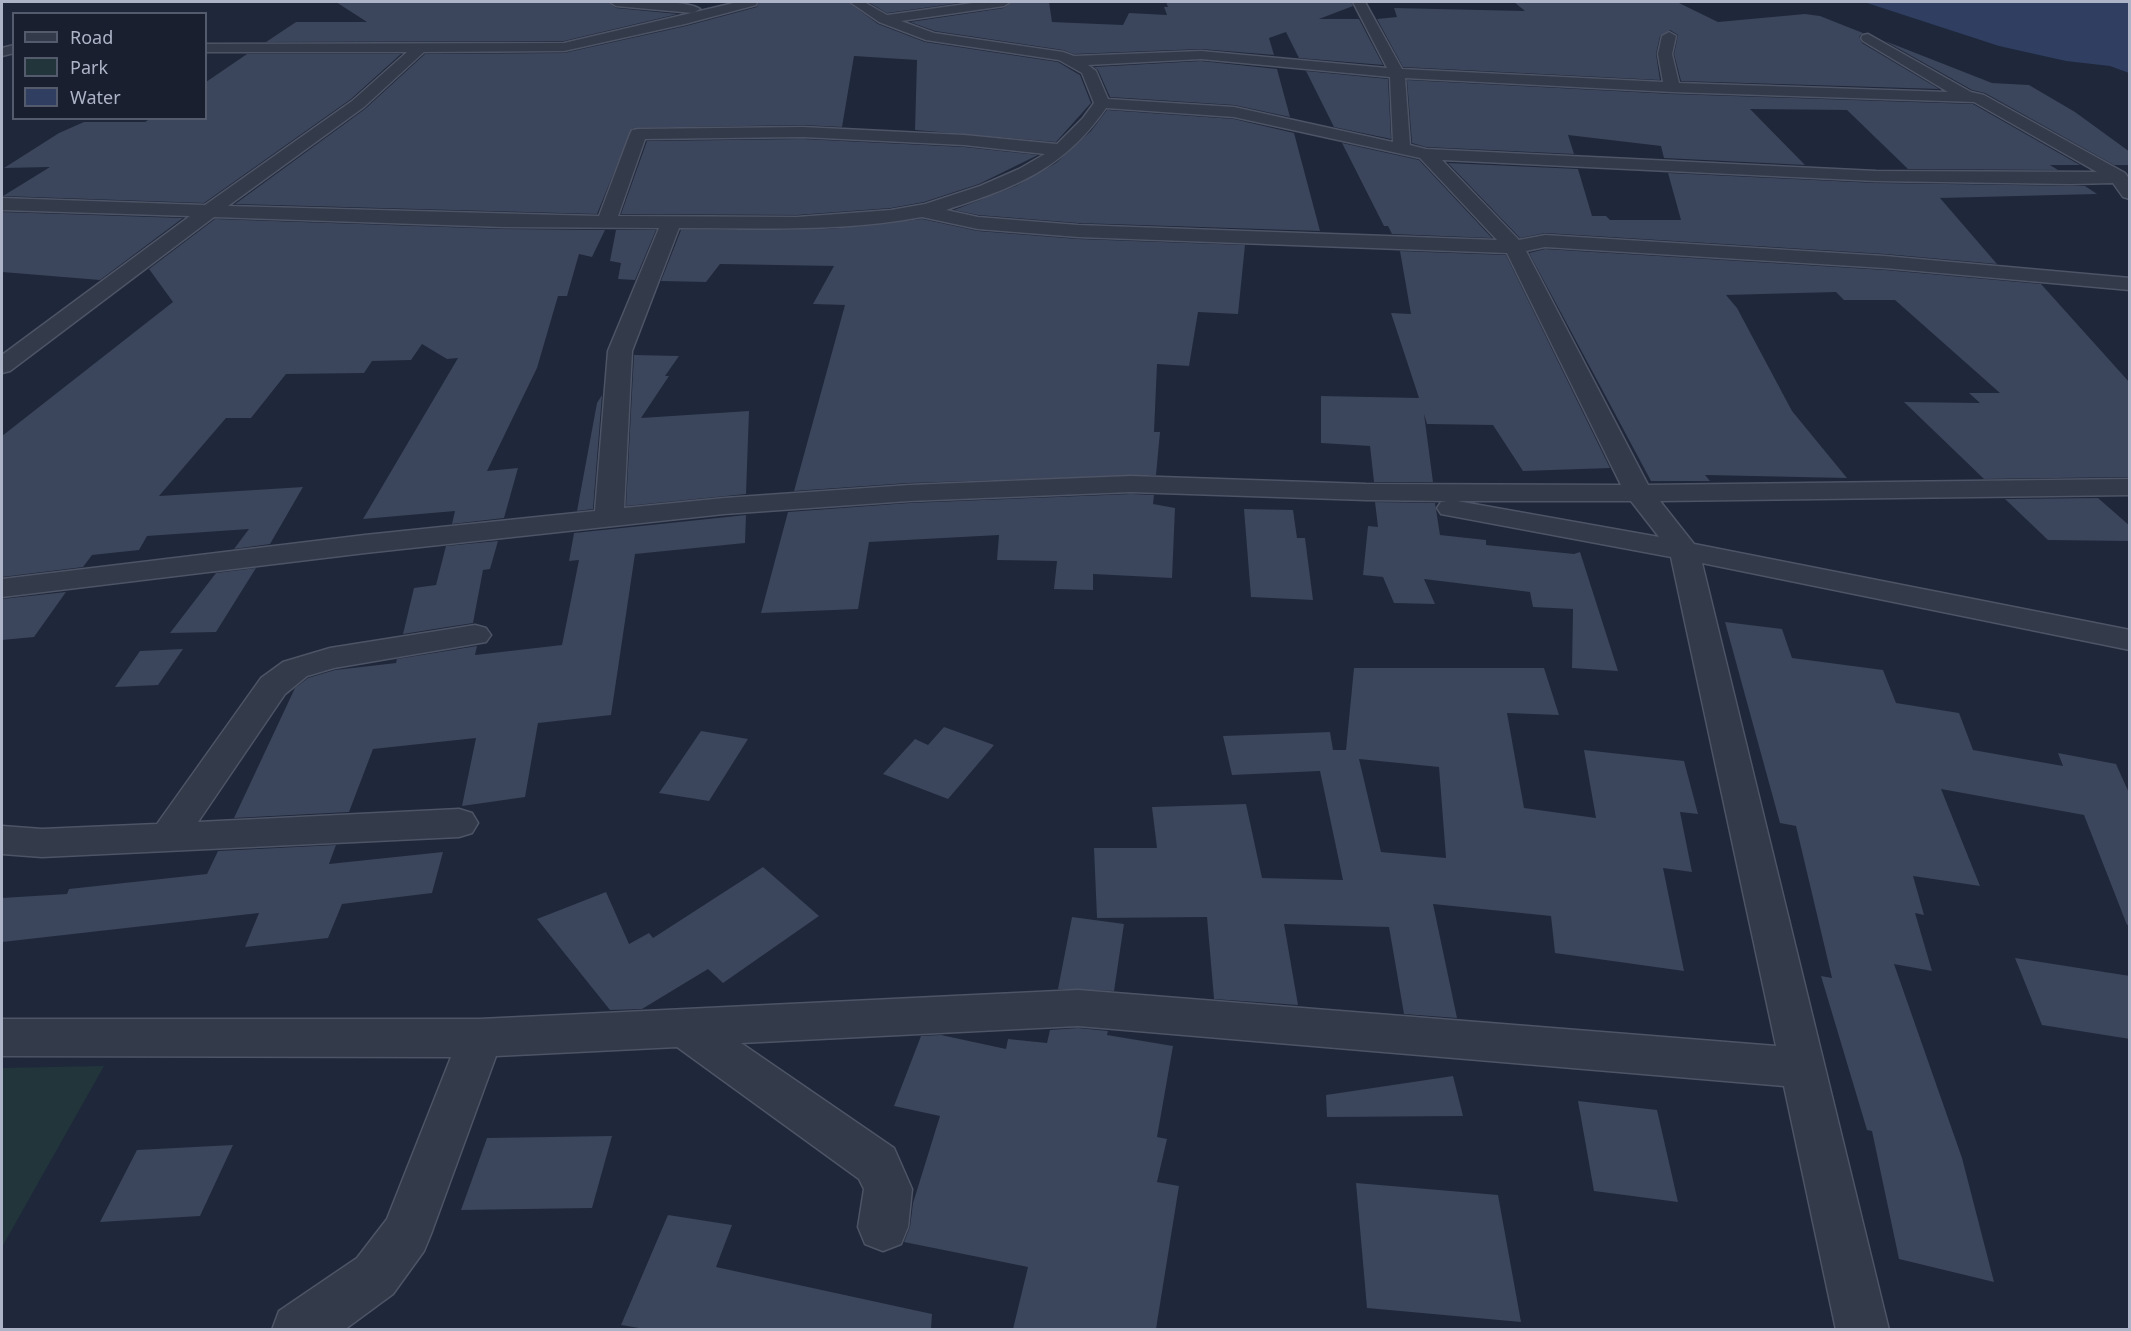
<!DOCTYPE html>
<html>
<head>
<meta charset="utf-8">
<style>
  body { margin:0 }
  #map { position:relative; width:2131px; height:1331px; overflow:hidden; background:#1f273a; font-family:"Noto Sans",sans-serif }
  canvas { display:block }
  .frame { position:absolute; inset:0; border:3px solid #adb4c7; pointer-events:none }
  .legend { position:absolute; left:12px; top:12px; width:195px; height:108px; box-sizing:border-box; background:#191f2f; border:2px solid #545b6c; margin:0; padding:8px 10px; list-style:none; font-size:18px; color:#adb4c7 }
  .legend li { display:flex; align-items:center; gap:12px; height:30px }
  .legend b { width:30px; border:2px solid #545b6c }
</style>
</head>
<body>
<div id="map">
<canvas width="2131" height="1331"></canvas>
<div class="frame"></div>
<ul class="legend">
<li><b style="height:8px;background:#333a4a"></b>Road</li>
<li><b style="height:16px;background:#21353b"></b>Park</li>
<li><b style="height:16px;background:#2f3e61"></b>Water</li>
</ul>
</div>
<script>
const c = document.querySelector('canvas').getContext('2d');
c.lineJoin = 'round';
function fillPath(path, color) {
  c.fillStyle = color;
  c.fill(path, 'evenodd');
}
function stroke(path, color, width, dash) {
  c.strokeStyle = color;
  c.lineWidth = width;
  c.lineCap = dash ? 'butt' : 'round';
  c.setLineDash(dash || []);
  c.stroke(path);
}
fillPath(new Path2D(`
  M104 1066 2 1247V1068Z`), '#21353b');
fillPath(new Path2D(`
  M1864 2H2129V73L2110 66 2066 61 1999 46Z`), '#2f3e61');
fillPath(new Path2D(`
  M336 2H608L616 8 678 14 564 41 266 42 296 22H367Z
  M759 2H848L878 24 925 42 1058 62 1080 75 1091 103 1056 142 915 130 917 60 854 56 842 127 803 125 632 128 597 214 235 204 365 109 425 54 564 53 686 26 757 7Z
  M868 2H966L887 13Z
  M1012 2H1049L1052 22 1123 25 1129 13 1167 15 1164 7H1168L1166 2H1351L1353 6 1319 19H1359L1383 65 1299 58 1286 32 1269 38 1274 55 1201 49 1074 54 1063 50 935 31 910 22 1004 8Z
  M1514 2H1677L1718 22 1805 14 1820 16 1863 33 1859 37 1862 43 1939 89 1681 81 1674 54 1678 35 1670 30 1660 36 1656 54 1660 80 1403 67 1377 19 1397 17 1394 8 1525 11Z
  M1885 41 1992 83 2029 85 2075 112 2130 152V165H2114L1985 93 1972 90Z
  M247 54H401L351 99 204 203 3 196 50 167 4 168 59 133 84 122H145L151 118H206V82Z
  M1201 61 1277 69 1290 117 1234 105 1110 97 1098 70 1094 67Z
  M1306 71 1388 79 1391 139 1334 127Z
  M1407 80 1672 94 1973 104 2080 165H2050L2058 170 1908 169 1847 110 1750 109 1805 165 1664 158 1661 146 1568 135 1574 154 1426 147 1412 143Z
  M1107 110 1234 119 1294 133 1320 231 1078 223 978 215 954 210 1016 186 1056 163 1091 131Z
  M803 139 964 147 1038 155 979 184 924 202 891 208 797 215 621 214 647 141Z
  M1342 143 1419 160 1492 238 1392 234 1388 226H1384Z
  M1448 163 1578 169 1592 216H1606L1610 220H1681L1668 173 1876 183 2085 186 2097 194 1940 198 1997 264 1885 254 1545 233 1520 238Z
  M2 212 183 218 100 280 2 272Z
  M215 219 503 229 605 230 592 257 579 254 567 296H558L537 368 487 471 518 468 504 518 452 524 455 511 363 519 458 358 447 359 422 344 411 360 372 361 364 373 286 374 251 418H226L159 496 303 487 270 544 234 549 249 529 147 536 139 550 92 555 83 567 2 577V436L173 302 149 269Z
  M922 219 978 231 1078 239 1245 245 1238 314 1198 312 1189 366 1157 364 1154 432H1160L1156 475 909 483 794 491 845 305 813 304 834 266 720 264 706 282 661 281 681 230 831 229Z
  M616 230H656L635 280 618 279 621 263 610 261Z
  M1545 249 1885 270 2041 284 2130 383 2129 477 1984 479 1904 402 1980 403 1969 393H2000L1895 300H1844L1836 292 1726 295 1737 308 1792 411 1847 478 1705 475 1710 481H1651L1529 253Z
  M1400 251 1506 255 1610 468 1523 471 1493 425 1427 424 1424 414 1433 482H1374L1370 446 1321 443V396L1419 398 1391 313 1411 314Z
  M634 355 679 356 665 376H669L641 418 749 411 746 494 626 506Z
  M602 395 593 509 577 511 597 403Z
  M1131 494 1154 495 1153 504 1175 508 1172 578 1093 574V590L1054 589 1057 561 997 560 999 535 869 542 858 609 761 613 788 512 909 503Z
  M2098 498 2130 526V541L2048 540 2005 499Z
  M1375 502 1435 503 1440 535 1486 540V545L1574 554 1580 552 1618 671 1572 668 1573 609 1533 607 1530 592 1424 579 1435 604 1394 603 1383 577 1363 575 1368 526 1378 527Z
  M1244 509 1293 510 1297 538H1305L1313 600 1251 597Z
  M746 515 745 543 635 554 611 715 538 723 525 797 462 806 476 738 373 749 349 812 234 818 295 688 308 678 335 670 396 663 397 659 477 646 475 655 562 645 579 560 569 561 574 533Z
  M498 541 490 569 483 570 473 623 403 634 414 588 436 585 446 546Z
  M256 568 216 632 170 633 216 573Z
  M66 592 34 637 2 640V599Z
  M1725 622 1782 629 1792 658 1883 670 1896 703 1959 713 1973 750 2063 766 2058 753 2116 764 2130 795V924L2127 925 2084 815 1941 789 1980 886 1913 876 1924 915 1915 913 1932 971 1894 964 1962 1158 1994 1282 1899 1259 1872 1131 1867 1130 1821 976 1832 978 1796 826 1780 823Z
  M183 649 158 685 115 687 140 651Z
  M1354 668H1544L1559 715 1507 713 1524 808 1596 818 1584 750 1684 761 1698 814 1680 812 1692 872 1663 868 1684 971 1555 953 1551 916 1433 904 1457 1018 1404 1014 1389 927 1284 924 1298 1005 1214 999 1207 917 1097 918 1094 848H1157L1152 807 1246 804 1262 878 1343 880 1320 771 1232 775 1223 736 1330 732 1333 750H1346ZM1359 759 1439 767 1446 858 1381 852Z
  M944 727 994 745 948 799 883 774 915 739 928 745Z
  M701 731 748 739 709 801 659 793Z
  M336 845 329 864 443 852 432 893 342 904 328 938 245 947 259 913 2 942V898L67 894 69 889 207 874 218 851Z
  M763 867 819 916 723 983 708 969 642 1009 610 1010 537 919 606 892 629 944 649 933 653 938Z
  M1072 917 1124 924 1114 991 1058 989Z
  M2015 958 2130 976V1039L2042 1025Z
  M1078 1028 1108 1031 1107 1035 1173 1046 1157 1137 1167 1139 1157 1182 1179 1186 1156 1329H1013L1028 1267 904 1242 910 1227 913 1203 940 1116 894 1106 921 1036 941 1035 1006 1049 1008 1039 1047 1043 1050 1030Z
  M1453 1076 1463 1116 1327 1117 1326 1095Z
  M1578 1101 1657 1110 1678 1202 1594 1191Z
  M612 1136 592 1208 461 1210 487 1138Z
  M233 1145 200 1216 100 1222 137 1150Z
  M1356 1183 1498 1195 1521 1322 1367 1308Z
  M668 1215 732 1225 716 1267 932 1314 931 1329H645L621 1325Z`), '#3b455b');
const minor = new Path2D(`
  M610 2C626 0 689 0 700 9L693 13 616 6Z
  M738 2H757L756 5 685 24 564 51 424 52 364 107 228 206 599 216 630 134 632 130 638 129 803 127 964 135 1057 144 1083 118 1094 103 1082 73 1059 60 926 40 879 22 850 2H864L887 15 980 2H1010L1004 6 901 21 934 33 1063 52 1074 56 1201 51 1387 68 1353 2H1365L1402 69 1663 82 1658 54 1662 36 1669 32 1676 36 1672 54 1679 83 1948 92 1863 41 1861 38 1863 35 1868 34 1971 92 1984 95 2125 173 2130 180V199L2123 197 2113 183 2071 184 1876 181 1442 160 1519 240 1545 235 1885 256 2130 278V290L1885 268 1545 247 1526 251 1648 485 2130 479V495L1660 501 1694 544 2130 630V650L1702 563 1889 1330H1836L1784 1086 1078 1026 741 1043 894 1148 912 1189 908 1227 901 1244 883 1251 865 1244 858 1227 864 1189 859 1179 677 1047 496 1056 431 1234 424 1251 393 1294 344 1330H272L279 1311 357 1258 387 1219 451 1057 2 1056V1019H480L1078 990 1776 1046 1671 557 1441 514 1437 508 1441 502 1447 501 1366 500 1131 492 909 501 724 514 365 553 2 597V579L365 535 595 511 608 351 659 228 503 227 214 217 10 371 2 373V355L190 216 2 210V198L205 205 352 101 407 52H206V44L564 43ZM1201 59 1390 77 1393 142 1234 107 1108 99 1096 71 1088 65ZM1405 78 1672 92 1974 102 2097 172 1876 171 1426 149 1410 145ZM1106 108 1234 117 1420 158 1497 240 1078 225 978 217 946 210C1015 187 1063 170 1106 108ZM803 137 964 145 1045 154 1019 169 980 186 925 204 891 210 797 217 618 216 645 139ZM922 217 978 229 1078 237 1507 253 1621 485 1366 484 1131 476 909 485 724 498 624 508 632 351 679 228C760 228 842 232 922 217ZM1457 501H1631L1659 537Z
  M14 45V53L2 56V48Z
  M475 625 486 628 491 635 486 642 334 668 307 676 285 694 198 822 459 809 472 813 478 823 472 833 459 837 42 857 2 854V826L42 829 157 824 261 678 283 662 330 648Z`);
stroke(minor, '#4d5465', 3);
fillPath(minor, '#333a4a');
</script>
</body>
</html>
